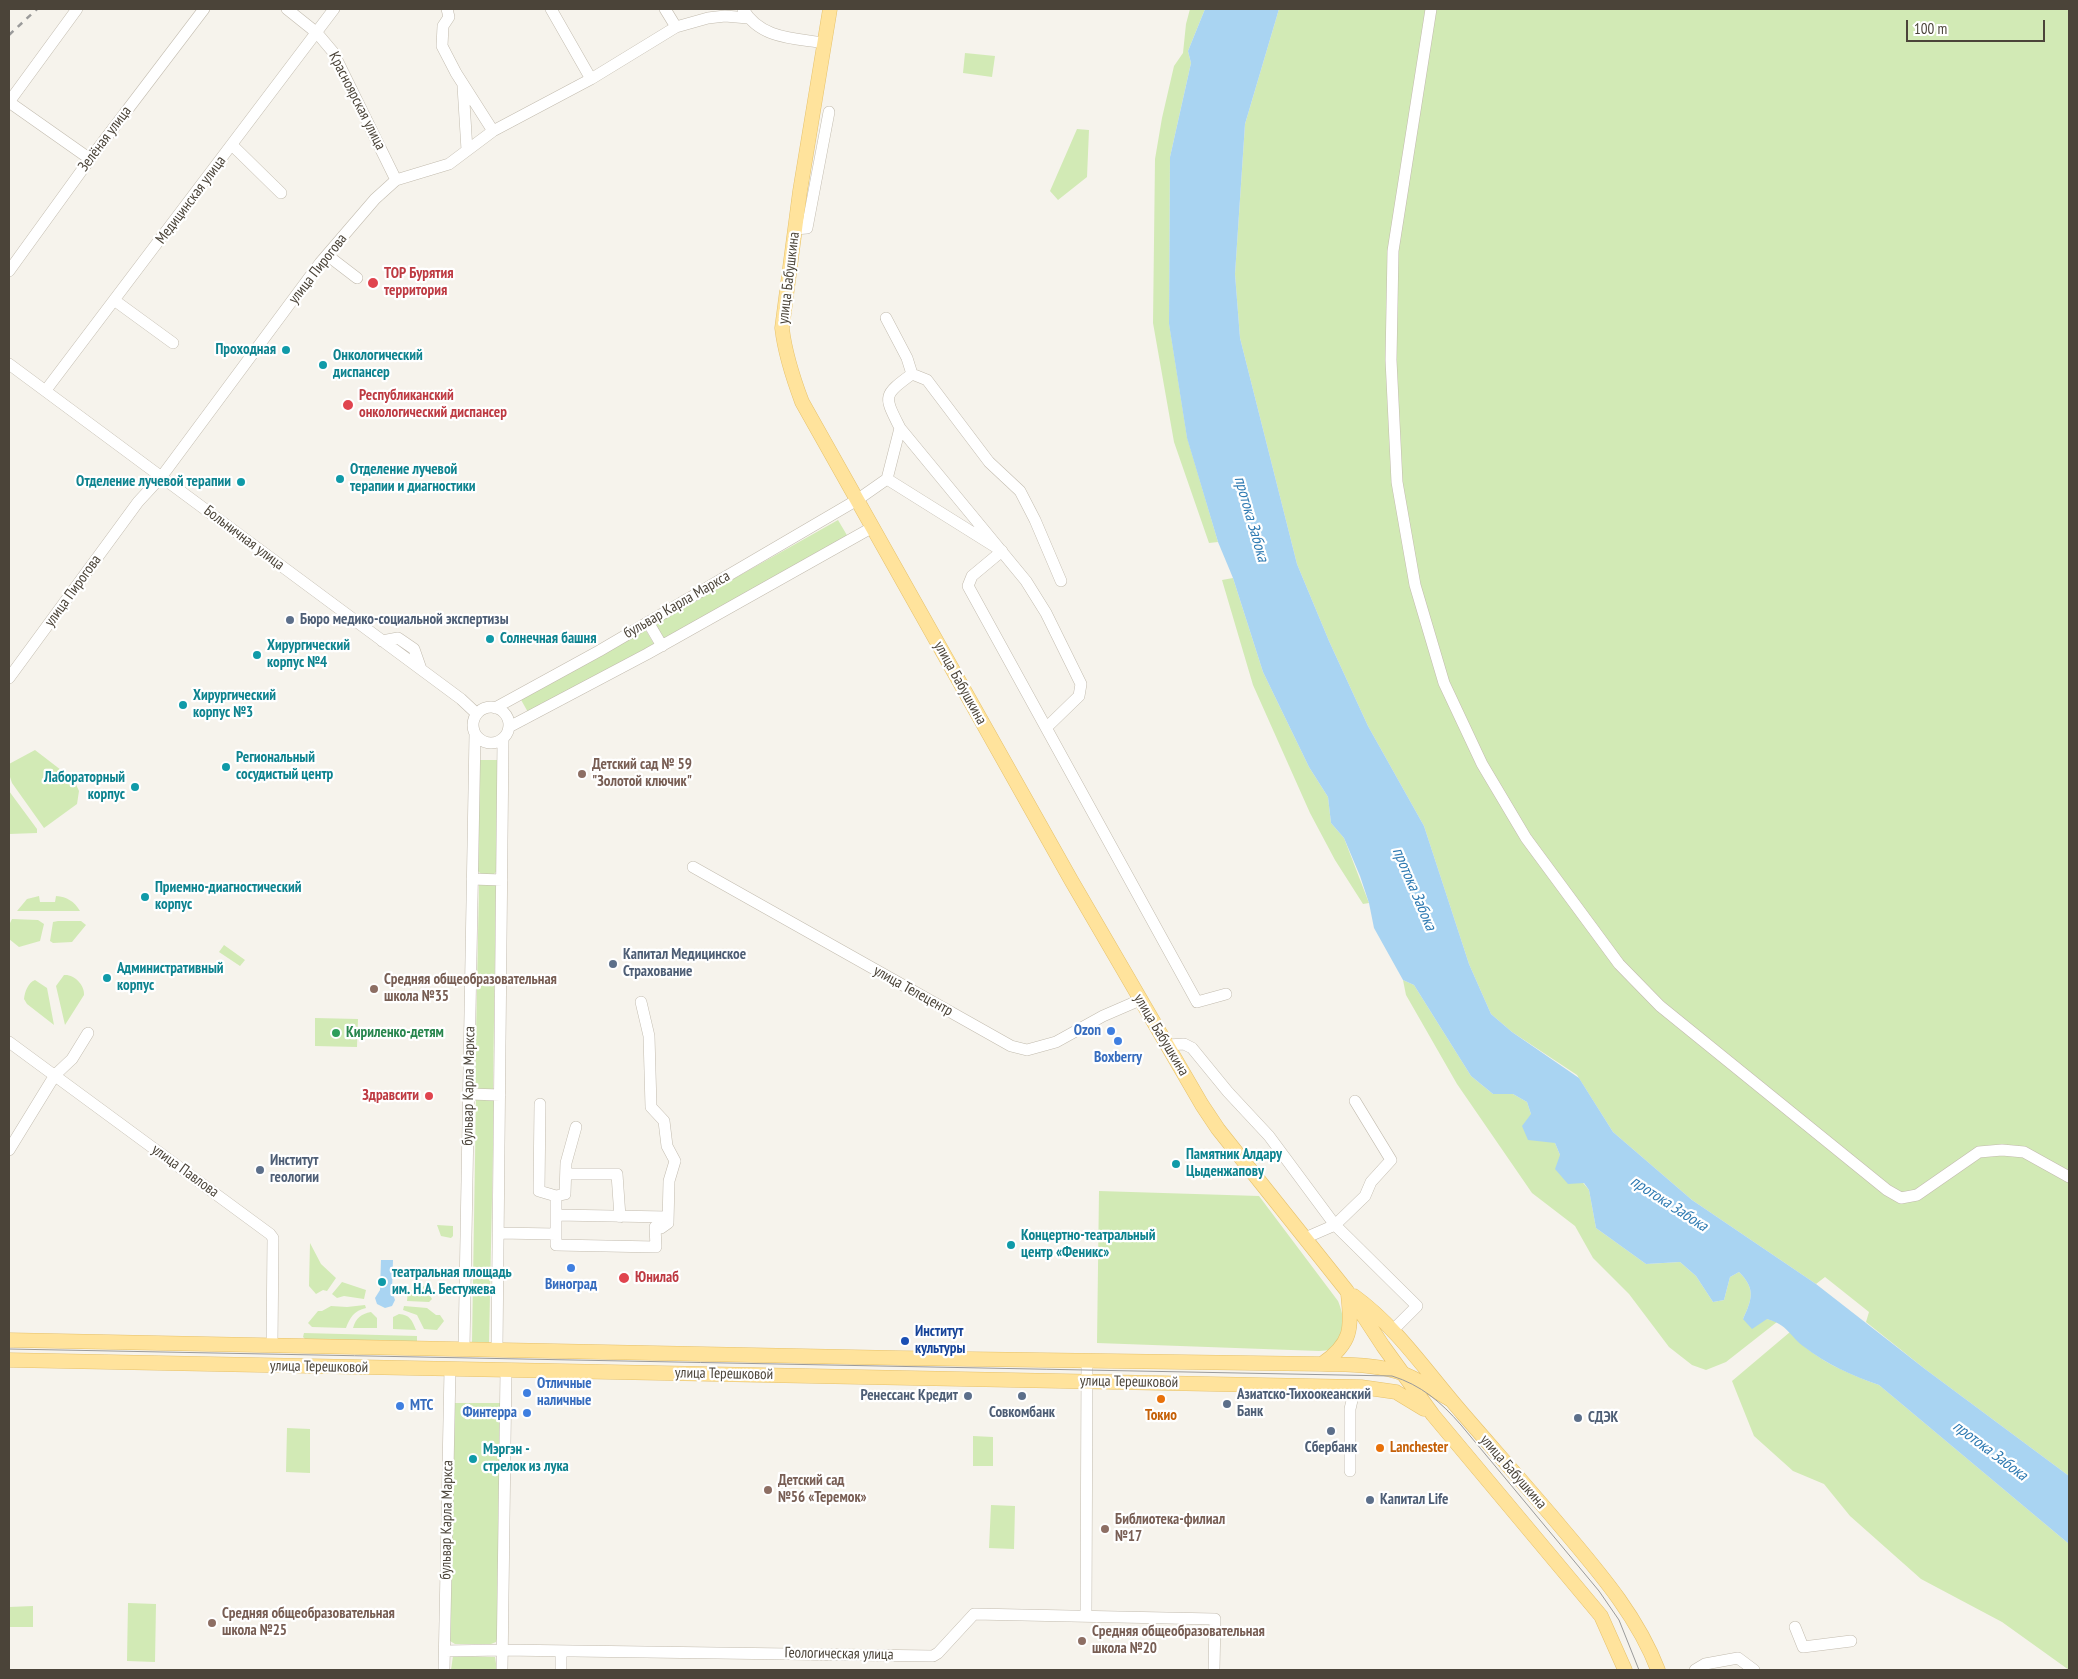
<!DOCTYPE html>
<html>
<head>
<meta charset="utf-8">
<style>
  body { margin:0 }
  #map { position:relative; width:2078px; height:1679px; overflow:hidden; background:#f6f3ec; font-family:"PT Sans Narrow",sans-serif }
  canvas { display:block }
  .frame { position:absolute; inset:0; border:10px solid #4b4439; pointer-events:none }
  .scale { position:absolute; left:1906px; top:20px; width:139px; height:22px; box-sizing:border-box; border:2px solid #4b4439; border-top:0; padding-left:6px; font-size:15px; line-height:18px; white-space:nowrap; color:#4b4439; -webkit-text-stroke:4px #fff; paint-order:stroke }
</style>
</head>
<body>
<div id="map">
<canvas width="2078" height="1679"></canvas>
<div class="frame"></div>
<div class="scale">100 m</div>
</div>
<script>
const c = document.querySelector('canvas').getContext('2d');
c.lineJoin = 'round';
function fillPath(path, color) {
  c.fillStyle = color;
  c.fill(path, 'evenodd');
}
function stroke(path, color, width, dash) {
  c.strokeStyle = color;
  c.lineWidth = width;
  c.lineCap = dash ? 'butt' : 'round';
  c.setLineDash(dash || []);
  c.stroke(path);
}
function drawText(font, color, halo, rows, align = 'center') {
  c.font = font + ' "PT Sans Narrow",sans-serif';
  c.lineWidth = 4.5;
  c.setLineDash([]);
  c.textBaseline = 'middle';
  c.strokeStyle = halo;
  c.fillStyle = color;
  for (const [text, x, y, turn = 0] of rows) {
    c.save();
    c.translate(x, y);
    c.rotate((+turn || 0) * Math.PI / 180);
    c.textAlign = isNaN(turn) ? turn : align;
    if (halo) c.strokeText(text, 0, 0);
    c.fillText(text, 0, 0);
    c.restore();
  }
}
fillPath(new Path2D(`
  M1190 9H1205L1188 51 1191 63 1170 157 1169 323 1187 437 1218 542 1209 543 1174 442 1153 323 1155 159 1162 118 1174 66 1183 53 1186 24Z
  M1279 9H2069V1476L1925 1369 1866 1322 1869 1312 1825 1277 1816 1284 1692 1200 1613 1132 1577 1075 1512 1032 1491 1014 1469 964 1424 826 1368 726 1329 641 1297 564 1240 338 1235 274 1245 124Z
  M965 53 995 56 992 77 963 73Z
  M1077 129 1089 130 1087 177 1058 200 1050 191Z
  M838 520 848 537 665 639 663 638 656 625 657 622Z
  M1233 578 1263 672 1309 767 1328 797 1331 823 1344 838 1369 903 1363 904 1335 860 1310 813 1253 685 1222 580Z
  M645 629 654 644 529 714 520 698Z
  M35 750 74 780 79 791 77 804 44 828 12 783 9 774V764Z
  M479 760H498L497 871 494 874H481L478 871Z
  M9 791 37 829V833L9 834Z
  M479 885H496L493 1090 477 1089 475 1087Z
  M39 896 40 902H55L56 896C67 897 74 901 80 911H17L27 899Z
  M12 919 38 920 44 924 40 941 19 947 9 939V925Z
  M58 921H81L86 925 72 942 53 943 50 941 53 922Z
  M224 945 245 960 240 966 219 952Z
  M64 975C74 974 85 985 84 995L65 1025 56 986Z
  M35 980 47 988 54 1025 27 1004 24 999C25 991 28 983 35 980Z
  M1403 980 1414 985 1471 1076 1493 1094H1513L1527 1102 1531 1114 1555 1143 1560 1155 1589 1190 1596 1228 1646 1264 1680 1262 1696 1276 1713 1302 1724 1300 1730 1277 1739 1272C1756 1289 1752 1299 1743 1319H1767L1777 1322 1726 1362 1706 1370 1692 1365 1669 1347 1629 1294 1593 1258 1575 1226 1532 1193 1457 1084 1406 995Z
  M315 1018 358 1019 357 1047 315 1046Z
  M476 1099 494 1101 489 1343H472V1342Z
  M1099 1191 1259 1196 1338 1301C1344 1315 1349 1341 1331 1349 1328 1350 1323 1351 1319 1351L1097 1343Z
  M437 1225 453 1226V1236L451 1238 441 1236Z
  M310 1243 321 1264 336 1278 327 1291 323 1290 316 1294 309 1286Z
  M342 1282 366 1290 364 1299 344 1296 337 1298 332 1294Z
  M425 1286 432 1299 429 1302 407 1301 408 1291Z
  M365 1305 366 1308C354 1311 350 1317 346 1328L312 1327 308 1323 318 1311H322L331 1306 347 1307Z
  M404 1306 427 1308 436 1315H440L444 1321 437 1330 424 1329 417 1315 403 1310Z
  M371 1312 377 1318V1328H353C356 1318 361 1314 371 1312Z
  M399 1314C410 1315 412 1320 416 1330L393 1329V1317Z
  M1790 1332C1813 1359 1846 1373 1879 1385L2069 1544V1670L2002 1622 1921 1579 1850 1516 1824 1484 1793 1471 1754 1436 1732 1381Z
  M304 1333 417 1336V1343L307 1341 303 1337Z
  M452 1403H500L497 1639 496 1642 491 1644H455L450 1641Z
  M287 1428 310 1429V1473L286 1472Z
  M973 1436 993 1437V1466H973Z
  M991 1505 1015 1506 1014 1549 989 1548Z
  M128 1603 156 1604 155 1662 127 1661Z
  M33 1606V1627H9V1607Z
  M453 1656 495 1657 497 1670H451Z`), '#d2eab5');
fillPath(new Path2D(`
  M1205 9H1279L1245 124 1235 274 1240 338 1297 564 1329 641 1368 726 1424 826 1469 964 1491 1014 1512 1032 1579 1078 1613 1132 1692 1200 1816 1284 1925 1369 2069 1476V1544L1879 1385C1853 1376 1826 1364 1803 1346 1789 1335 1788 1325 1767 1319L1752 1329 1743 1319C1752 1299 1756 1289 1739 1272L1730 1277 1724 1300 1713 1302 1696 1276 1680 1262 1646 1264 1596 1228 1589 1190 1584 1183 1568 1184 1555 1169 1560 1155 1555 1143 1528 1140 1522 1126 1531 1114 1527 1102 1513 1094H1493L1471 1076 1414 985 1403 980 1374 928 1369 903 1360 876 1344 838 1331 823 1328 797 1309 767 1263 672 1233 578 1218 542 1187 438 1169 324 1170 157 1191 63 1188 51Z
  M381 1260H393L392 1291 395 1300 392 1306 385 1308 377 1304 375 1298 380 1290Z`), '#a9d4f2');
const minor = new Path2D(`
  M287 9 317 33 333 52 396 180
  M447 9 449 17 443 26 442 46 456 73 493 131
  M551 9 591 79
  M665 9 676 27
  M743 9C760 39 794 38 824 43
  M1431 9 1393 251 1391 360 1397 482 1415 585 1444 683 1482 764 1526 838 1619 964 1660 1006 1887 1190 1901 1198 1917 1195 1979 1152 2002 1150 2024 1152 2069 1177
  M463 86 467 150
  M9 102 77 9
  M9 102 90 159
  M232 145 281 193
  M795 229 807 228 829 112
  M327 255 357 278
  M9 271 90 159 204 9
  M114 300 173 343
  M886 318 907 358 912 374
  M9 364 461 699 477 714
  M46 390 334 9
  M900 428 1026 581 1046 613 1081 684 1079 696 1046 728
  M887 479 1002 551 972 576 968 586 1197 1002 1226 994
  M648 622 662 646
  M382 641 398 638 414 649 421 669
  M9 678 138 502 162 476 320 263 375 199 396 180 449 164 493 131 591 79 676 27 708 18 725 16 748 18
  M473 725a18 18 0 1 1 36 0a18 18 0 1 1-36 0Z
  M495 708 599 651 857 500 887 479 900 428C884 396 882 396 912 374L927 380 989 462 1020 491 1035 520 1061 581
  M509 727 647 654 873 527
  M693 867 1011 1046 1027 1050 1056 1042 1103 1016 1140 1000
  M472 879 502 880
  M9 1042 270 1234 273 1238 272 1346
  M1168 1045 1184 1044 1192 1048 1228 1092 1269 1136 1335 1225 1417 1306 1393 1330
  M469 1094 500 1095
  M540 1104 539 1191 556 1196 565 1194 566 1163 576 1127
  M9 1150 55 1075 72 1059 88 1033
  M566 1174H617L620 1217
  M556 1196V1245L656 1247 655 1227 661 1228 668 1223 669 1181 675 1161 667 1146 664 1121 651 1107 649 1036 641 1002
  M556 1215 668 1217
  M498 1233 556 1234
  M1305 1238 1335 1225 1365 1196 1371 1182 1391 1160 1355 1101
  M464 1348 475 734
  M497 1349 503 739
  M1350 1471V1409L1353 1396 1361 1387
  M1086 1615 1087 1360
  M1795 1627 1803 1647 1851 1641
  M445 1651 502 1650 933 1656 938 1653 974 1614 1215 1619 1214 1670
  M561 1651V1670
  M444 1670 450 1369
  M502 1670 506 1370
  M1695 1670 1705 1664 1738 1658 1754 1670`);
const major = new Path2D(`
  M830 9 800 191 782 328C785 354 793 378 802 402L1071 880 1202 1105 1218 1129 1347 1291 1383 1346 1433 1415 1601 1616 1625 1670
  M1354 1296C1398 1328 1428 1374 1464 1415 1496 1452 1529 1489 1561 1527 1598 1571 1637 1615 1658 1670
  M9 1340 900 1358 1322 1364C1349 1365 1378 1364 1404 1374 1421 1381 1436 1391 1451 1400
  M9 1360 1361 1387 1396 1392 1424 1409
  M1322 1364C1352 1343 1352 1329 1348 1294`);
stroke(minor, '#c2bbae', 12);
stroke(major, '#e6c16a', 15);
stroke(minor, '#fff', 11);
stroke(major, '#ffe39c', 14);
stroke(new Path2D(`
  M9 1349 1392 1376C1421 1385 1441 1402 1461 1425L1599 1591 1619 1620 1639 1670`), '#9a9a9a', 1);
stroke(new Path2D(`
  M9 35 37 9`), '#9a9a9a', 2.5, [6, 6]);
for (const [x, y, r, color] of [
  [373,283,6,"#e0444e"],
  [286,350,5,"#0f9aa8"],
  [323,365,5,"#0f9aa8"],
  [348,405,6,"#e0444e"],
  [340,479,5,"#0f9aa8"],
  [241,482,5,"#0f9aa8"],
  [290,620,5,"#5c6f8a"],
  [490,639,5,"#0f9aa8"],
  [257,655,5,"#0f9aa8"],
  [183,705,5,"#0f9aa8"],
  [226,767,5,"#0f9aa8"],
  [582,774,5,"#8d6e63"],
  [135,787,5,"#0f9aa8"],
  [145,897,5,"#0f9aa8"],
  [613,964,5,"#5c6f8a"],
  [107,978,5,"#0f9aa8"],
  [374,989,5,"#8d6e63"],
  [1111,1031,5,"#3f7fe0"],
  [336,1033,5,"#2e9e5b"],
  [1118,1041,5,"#3f7fe0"],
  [429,1096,5,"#e0444e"],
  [1176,1164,5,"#0f9aa8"],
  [260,1170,5,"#5c6f8a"],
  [1011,1245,5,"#0f9aa8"],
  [571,1268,5,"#3f7fe0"],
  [624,1278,6,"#e0444e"],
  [382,1282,5,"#0f9aa8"],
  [905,1341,5,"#1a4fb4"],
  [527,1393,5,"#3f7fe0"],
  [968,1396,5,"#5c6f8a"],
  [1022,1396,5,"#5c6f8a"],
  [1161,1399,5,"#e8710a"],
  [1227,1404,5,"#5c6f8a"],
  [400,1406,5,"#3f7fe0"],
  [527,1413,5,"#3f7fe0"],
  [1578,1418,5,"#5c6f8a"],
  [1331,1431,5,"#5c6f8a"],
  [1380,1448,5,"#e8710a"],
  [473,1459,5,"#0f9aa8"],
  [768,1490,5,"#8d6e63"],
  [1370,1500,5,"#5c6f8a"],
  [1105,1529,5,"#8d6e63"],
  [212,1623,5,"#8d6e63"],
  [1082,1641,5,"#8d6e63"]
]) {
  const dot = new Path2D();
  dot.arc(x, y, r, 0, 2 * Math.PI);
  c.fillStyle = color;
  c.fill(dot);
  stroke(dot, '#fff', 2);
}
drawText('15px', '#4b4439', '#fff', [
  ["Красноярская улица",357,101,63],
  ["Зелёная улица",105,139,-53],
  ["Медицинская улица",191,200,-53],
  ["улица Пирогова",318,269,-52],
  ["улица Бабушкина",789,278,-83],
  ["Больничная улица",244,538,37],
  ["улица Пирогова",73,591,-54],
  ["бульвар Карла Маркса",677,605,-30],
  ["улица Бабушкина",960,683,61],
  ["улица Телецентр",913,991,29],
  ["улица Бабушкина",1161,1035,59],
  ["бульвар Карла Маркса",469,1086,-89],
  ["улица Павлова",185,1171,36],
  ["улица Терешковой",319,1367,1],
  ["улица Терешковой",724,1374,1],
  ["улица Терешковой",1129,1382,1],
  ["улица Бабушкина",1513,1472,49],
  ["бульвар Карла Маркса",447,1520,-89],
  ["Геологическая улица",839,1654,1]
]);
drawText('bold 15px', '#be3a42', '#fff', [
  ["ТОР Бурятия",384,274],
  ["территория",384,291],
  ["Республиканский",359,396],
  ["онкологический диспансер",359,413],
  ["Здравсити",419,1096,"right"],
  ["Юнилаб",635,1278]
], 'left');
drawText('bold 15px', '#0d838f', '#fff', [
  ["Проходная",276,350,"right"],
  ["Онкологический",333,356],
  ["диспансер",333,373],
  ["Отделение лучевой",350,470],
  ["терапии и диагностики",350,487],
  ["Отделение лучевой терапии",231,482,"right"],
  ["Солнечная башня",500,639],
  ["Хирургический",267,646],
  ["корпус №4",267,663],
  ["Хирургический",193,696],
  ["корпус №3",193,713],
  ["Региональный",236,758],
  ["сосудистый центр",236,775],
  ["Лабораторный",125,778,"right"],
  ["корпус",125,795,"right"],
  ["Приемно-диагностический",155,888],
  ["корпус",155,905],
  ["Административный",117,969],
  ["корпус",117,986],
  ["Памятник Алдару",1186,1155],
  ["Цыденжапову",1186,1172],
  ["Концертно-театральный",1021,1236],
  ["центр «Феникс»",1021,1253],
  ["театральная площадь",392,1273],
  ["им. Н.А. Бестужева",392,1290],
  ["Мэргэн -",483,1450],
  ["стрелок из лука",483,1467]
], 'left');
drawText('bold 15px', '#4e5e75', '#fff', [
  ["Бюро медико-социальной экспертизы",300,620],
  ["Капитал Медицинское",623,955],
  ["Страхование",623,972],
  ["Институт",270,1161],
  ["геологии",270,1178],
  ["Азиатско-Тихоокеанский",1237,1395],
  ["Банк",1237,1412],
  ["Ренессанс Кредит",958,1396,"right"],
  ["Совкомбанк",1022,1413,"center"],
  ["СДЭК",1588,1418],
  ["Сбербанк",1331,1448,"center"],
  ["Капитал Life",1380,1500]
], 'left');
drawText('bold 15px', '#785e54', '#fff', [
  ["Детский сад № 59",592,765],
  ["\"Золотой ключик\"",592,782],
  ["Средняя общеобразовательная",384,980],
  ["школа №35",384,997],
  ["Детский сад",778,1481],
  ["№56 «Теремок»",778,1498],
  ["Библиотека-филиал",1115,1520],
  ["№17",1115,1537],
  ["Средняя общеобразовательная",222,1614],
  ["школа №25",222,1631],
  ["Средняя общеобразовательная",1092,1632],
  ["школа №20",1092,1649]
], 'left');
drawText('bold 15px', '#366cbe', '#fff', [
  ["Ozon",1101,1031],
  ["Boxberry",1118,1058,"center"],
  ["Виноград",571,1285,"center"],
  ["Отличные",537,1384,"left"],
  ["наличные",537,1401,"left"],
  ["МТС",410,1406,"left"],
  ["Финтерра",517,1413]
], 'right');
drawText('bold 15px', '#27864d', '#fff', [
  ["Кириленко-детям",346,1033]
], 'left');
drawText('bold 15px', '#164399', '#fff', [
  ["Институт",915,1332],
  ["культуры",915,1349]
], 'left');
drawText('bold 15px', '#c56008', '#fff', [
  ["Токио",1161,1416],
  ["Lanchester",1390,1448,"left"]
]);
drawText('italic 16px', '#2e7ab2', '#fff', [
  ["протока Забока",1251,519,74],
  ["протока Забока",1414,889,67],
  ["протока Забока",1669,1204,33],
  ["протока Забока",1990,1451,37]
]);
</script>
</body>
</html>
